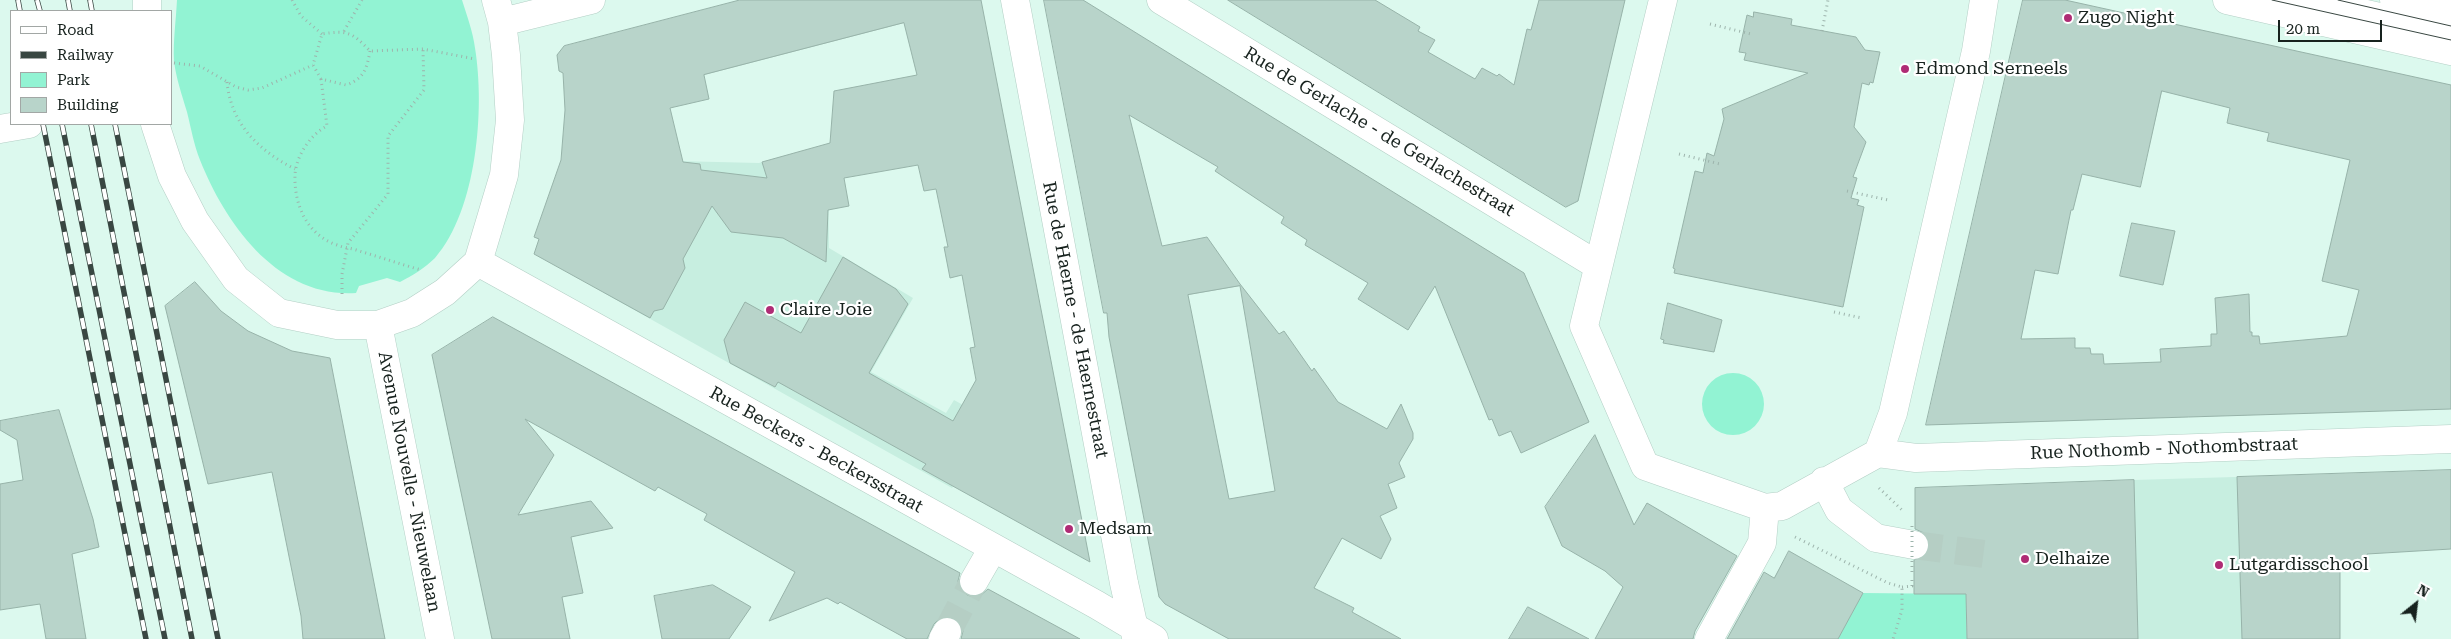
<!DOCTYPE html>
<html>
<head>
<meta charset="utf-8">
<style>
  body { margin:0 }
  #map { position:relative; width:2451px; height:639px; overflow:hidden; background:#dcf9ee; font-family:"Roboto Serif",serif }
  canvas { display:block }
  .legend { position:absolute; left:10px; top:10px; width:162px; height:115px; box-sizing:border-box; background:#fff; border:1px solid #a2a7a5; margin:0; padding:6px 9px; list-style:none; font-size:15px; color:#17221e }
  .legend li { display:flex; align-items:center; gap:10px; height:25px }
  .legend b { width:25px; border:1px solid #a2a7a5 }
  .north { position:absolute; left:2391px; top:579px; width:50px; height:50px; -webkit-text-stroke:4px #fff; paint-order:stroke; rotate:29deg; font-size:14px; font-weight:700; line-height:20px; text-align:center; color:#17221e }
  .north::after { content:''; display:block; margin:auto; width:18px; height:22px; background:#17221e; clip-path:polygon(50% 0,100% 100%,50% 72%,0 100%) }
  .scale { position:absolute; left:2278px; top:20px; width:104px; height:22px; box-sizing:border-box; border:2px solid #17221e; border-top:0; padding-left:6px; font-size:15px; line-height:18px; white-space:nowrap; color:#17221e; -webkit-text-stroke:4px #fff; paint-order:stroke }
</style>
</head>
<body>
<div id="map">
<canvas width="2451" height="639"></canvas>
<ul class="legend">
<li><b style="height:6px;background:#fff"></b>Road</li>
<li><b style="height:6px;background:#394742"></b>Railway</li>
<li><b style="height:14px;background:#92f3d3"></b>Park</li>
<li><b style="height:14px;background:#b8d4ca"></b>Building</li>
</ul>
<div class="north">N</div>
<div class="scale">20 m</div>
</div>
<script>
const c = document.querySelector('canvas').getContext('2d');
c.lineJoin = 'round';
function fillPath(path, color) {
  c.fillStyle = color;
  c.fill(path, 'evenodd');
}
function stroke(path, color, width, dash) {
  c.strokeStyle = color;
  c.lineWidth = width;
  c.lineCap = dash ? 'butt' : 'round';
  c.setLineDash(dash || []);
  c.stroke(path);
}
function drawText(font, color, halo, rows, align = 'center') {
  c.font = font + ' "Roboto Serif",serif';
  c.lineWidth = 4.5;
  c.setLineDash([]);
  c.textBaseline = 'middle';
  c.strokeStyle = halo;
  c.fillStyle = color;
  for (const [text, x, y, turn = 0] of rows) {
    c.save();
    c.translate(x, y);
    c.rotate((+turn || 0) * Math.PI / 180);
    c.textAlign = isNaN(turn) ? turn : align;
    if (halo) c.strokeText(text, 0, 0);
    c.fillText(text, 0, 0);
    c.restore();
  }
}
fillPath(new Path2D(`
  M794 153 828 185 829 248 913 298 871 372 946 413 954 400 990 420 952 488 604 293 676 161 759 163Z
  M2301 475 2303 551 2299 639H2138L2134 480Z`), '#c7eee0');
fillPath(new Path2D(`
  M177 0H462C467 16 473 32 475 48 485 109 477 210 435 258 426 267 412 276 400 282L387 278 359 286 356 293C278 298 226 225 200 160 194 145 191 128 187 112 182 95 176 78 174 61 173 41 176 20 177 0Z
  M1702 404a31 31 0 1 1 62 0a31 31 0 1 1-62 0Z
  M1863 593 1966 594 1967 639H1837Z`), '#92f3d3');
const building = new Path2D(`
  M740 0H981L1090 562 922 469 926 464 778 382 775 387 730 363 724 340 745 302 801 333 843 257 896 289 908 304 869 373 953 421 976 380 970 348 975 347 962 275 950 278 944 247H948L936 189 924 191 918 165 844 178 849 206 828 210 826 262 783 238 731 232 712 206 683 259 685 268 663 309 654 311 650 318 534 254 539 239 534 237 561 160 565 110 563 73 559 71 557 55 564 46ZM904 23 917 75 834 91 830 143 762 162 767 178 701 170 700 164 683 162 670 108 709 99 704 75Z
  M1044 0H1083L1524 273 1589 422 1521 453 1511 431 1499 436 1492 419 1489 420 1435 286 1408 330 1358 299 1368 283 1305 245 1307 240 1281 223 1284 217 1215 171 1218 167 1129 115 1162 246 1207 237 1240 284 1279 334 1284 331 1312 371 1314 368 1338 402 1387 429 1401 404 1413 433V439L1399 463 1405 477 1388 484 1397 508 1380 516 1391 539 1381 559 1342 538 1314 588 1354 608 1352 612 1401 639H1229L1165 604 1159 597 1109 337 1107 313H1104ZM1240 286 1275 491 1229 499 1188 295Z
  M1228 0H1375L1420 27 1418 31 1435 40 1428 52 1475 79 1482 68 1497 76 1499 74 1514 85 1527 29 1531 30 1539 0H1625L1578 201 1566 207Z
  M2023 0H2065L2451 85V409L1926 425ZM2162 91 2230 108 2227 123 2269 133 2267 141 2350 160 2322 281 2359 290 2347 336 2260 344 2259 336H2252V332H2250L2249 294 2215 298 2217 334H2211V346L2160 349 2161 362 2104 364 2103 354H2091L2090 348H2075V338L2021 339 2035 270 2058 274 2071 210H2073L2082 174 2140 187Z
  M1754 12 1792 19 1791 25 1856 37 1865 50 1880 52 1873 83 1870 82 1869 85 1862 83 1854 127 1866 142 1853 177 1857 178 1851 198 1859 200 1857 205 1864 207 1843 307 1674 273 1675 269 1673 268 1695 171 1703 173 1707 153 1714 156 1724 119 1722 109 1808 73 1744 60 1746 53 1739 52 1747 15 1753 17Z
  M2132 223 2175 231 2163 285 2120 276Z
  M195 282 221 311 248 331 292 351 330 358 385 639H303L301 616 272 472 208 484 165 306Z
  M1668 303 1722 320 1714 352 1663 343 1664 340 1661 339Z
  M493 317 960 573 958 581 960 588 967 595 974 597 981 595 988 589 1080 639H961L963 631 960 624 955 619 947 616 940 618 934 624 927 639H907L840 602 838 604 827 598 769 621 795 572 704 520 707 514 658 487 655 491 525 419 554 455 518 515 591 501 613 528 571 537 583 593 562 597 570 639H492L432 355Z
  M59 410 93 519 99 547 72 554 86 639H46L40 604 0 610V484L23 480 17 440 0 430V421Z
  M1595 435 1634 525 1647 503 1737 556 1695 631 1693 639H1595L1623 587 1605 571 1562 546 1545 507Z
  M2451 470V549L2367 554V560H2358V567H2340V639H2242L2237 477Z
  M2134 480 2138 639H1967L1966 594H1914V560L1926 555 1929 547V540L1924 533 1915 529V488Z
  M1789 551 1863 593 1838 639H1727L1764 572 1774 578Z
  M713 585 751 607 729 639H662L654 596Z
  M1528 607 1589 639H1509Z`);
fillPath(building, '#b8d4ca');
stroke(building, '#97b3a9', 1);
stroke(new Path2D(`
  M1914 545 1993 555
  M947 632 974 581`), '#b5cec4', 28, [28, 14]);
const minor = new Path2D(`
  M1015 0 1124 583 1136 637
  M1161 0 1597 265
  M1663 0 1584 326 1645 466 1765 508 1782 506 1878 453 1893 413 1976 51 1984 0
  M2304 0 2451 33
  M147 11V0
  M502 22 591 0
  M155 124 172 176 195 221 236 279 279 313 337 325H378L412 313 445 292 478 262 504 175 510 120 506 55 502 22 496 0
  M0 129 29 124
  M478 262 1097 605 1154 639
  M378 325 440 639
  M1878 453 1916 458 2451 439
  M1824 481 1839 510 1876 538 1914 545
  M974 581 993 548
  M943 639 947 632
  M1709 639 1762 543 1765 508`);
const major = new Path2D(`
  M2227 0 2451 51
  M2394 0 2451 12`);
stroke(minor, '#b3cfc5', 29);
stroke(major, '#b3cfc5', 29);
stroke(new Path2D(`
  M292 0 301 16 322 34
  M1710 24 1751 34
  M344 31 362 0
  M1822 31 1828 0
  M370 51C367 68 364 79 346 85L321 79 313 65 322 34C347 30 352 32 370 51L423 49 475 59
  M174 63 200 66 236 87 248 90 262 88 313 65
  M321 79 327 126C310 135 296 156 295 175 294 205 307 235 337 245 344 248 352 248 359 251 380 257 400 264 421 270
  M227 82C231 124 259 151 295 169
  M1679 154 1720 164
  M1847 191 1888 200
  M342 294V274L348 243 388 194V136L424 90 423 49
  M1834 312 1862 318
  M1879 488 1902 510
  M1795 537 1888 583 1902 587V610L1893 639
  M1902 587 1912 586V576`), '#9db4ac', 3, [1, 4]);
stroke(minor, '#fff', 28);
stroke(major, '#fff', 28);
stroke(new Path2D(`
  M2272 0 2451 40
  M2338 0 2451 26`), '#394742', 1);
const rail = new Path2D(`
  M18 0 20 11
  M37 0 40 11
  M68 0 70 11
  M90 0 92 11
  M43 124 146 639
  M62 124 165 639
  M91 124 192 639
  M115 124 218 639`);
stroke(rail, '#394742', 5.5);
stroke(rail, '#fff', 4, [11]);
stroke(new Path2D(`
  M1912 526V573`), '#9db4ac', 3, [1, 4]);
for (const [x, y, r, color] of [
  [2068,18,5,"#af2c75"],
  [1905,69,5,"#af2c75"],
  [770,310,5,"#af2c75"],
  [1069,529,5,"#af2c75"],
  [2025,559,5,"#af2c75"],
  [2219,565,5,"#af2c75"]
]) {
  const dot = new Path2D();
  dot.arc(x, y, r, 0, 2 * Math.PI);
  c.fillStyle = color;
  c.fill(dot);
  stroke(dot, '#fff', 2);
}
drawText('18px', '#17221e', '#fff', [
  ["Zugo Night",2078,18],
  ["Edmond Serneels",1915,69],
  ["Claire Joie",780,310],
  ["Medsam",1079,529],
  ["Delhaize",2035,559],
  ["Lutgardisschool",2229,565]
], 'left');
drawText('18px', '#17221e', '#fff', [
  ["Rue de Gerlache - de Gerlachestraat",1379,132,31],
  ["Rue de Haerne - de Haernestraat",1075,320,79],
  ["Rue Nothomb - Nothombstraat",2164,449,-2],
  ["Rue Beckers - Beckersstraat",816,450,29],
  ["Avenue Nouvelle - Nieuwelaan",409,482,79]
]);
</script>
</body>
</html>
